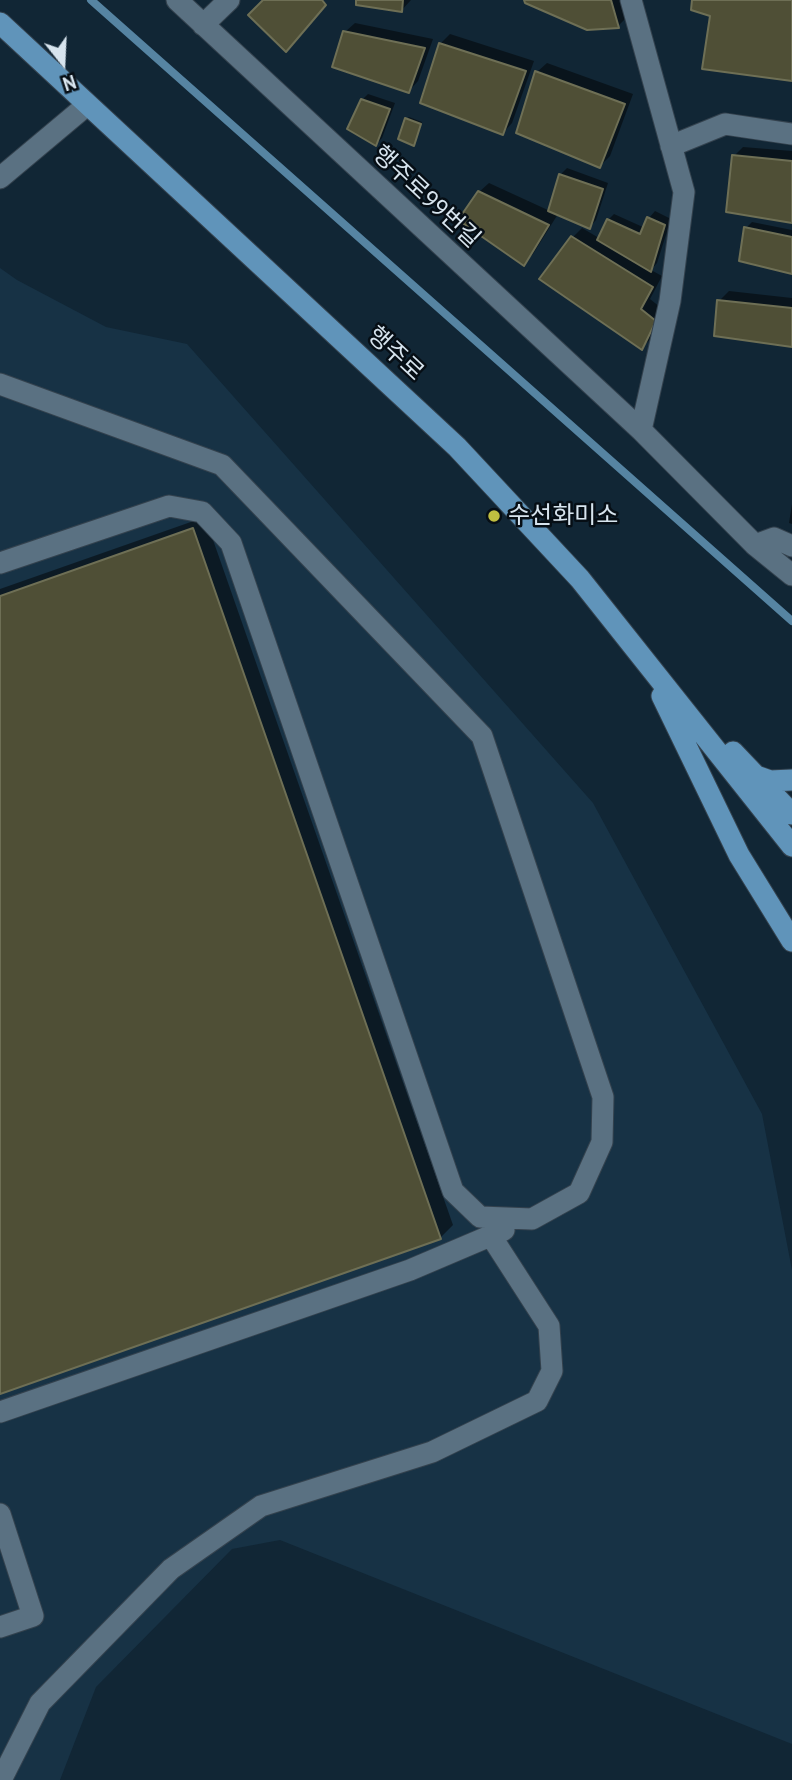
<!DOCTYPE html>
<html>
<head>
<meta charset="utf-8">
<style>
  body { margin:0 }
  #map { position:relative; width:792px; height:1780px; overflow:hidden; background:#112635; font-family:"PT Sans",sans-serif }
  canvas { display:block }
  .north { position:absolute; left:28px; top:28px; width:70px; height:70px; -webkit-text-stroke:5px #060e15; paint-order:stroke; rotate:162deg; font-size:19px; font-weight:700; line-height:28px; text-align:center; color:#d7e4ee }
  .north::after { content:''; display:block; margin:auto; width:24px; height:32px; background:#d7e4ee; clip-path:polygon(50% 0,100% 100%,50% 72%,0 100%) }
</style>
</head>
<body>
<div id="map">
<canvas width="792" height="1780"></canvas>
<div class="north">N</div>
</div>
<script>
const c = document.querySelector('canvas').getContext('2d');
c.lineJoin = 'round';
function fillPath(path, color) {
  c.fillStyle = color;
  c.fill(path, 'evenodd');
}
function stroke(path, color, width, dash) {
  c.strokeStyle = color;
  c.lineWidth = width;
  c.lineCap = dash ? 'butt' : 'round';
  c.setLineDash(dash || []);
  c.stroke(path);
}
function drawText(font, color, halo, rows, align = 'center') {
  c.font = font + ' "PT Sans","Noto Sans KR",sans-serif';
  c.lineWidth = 5;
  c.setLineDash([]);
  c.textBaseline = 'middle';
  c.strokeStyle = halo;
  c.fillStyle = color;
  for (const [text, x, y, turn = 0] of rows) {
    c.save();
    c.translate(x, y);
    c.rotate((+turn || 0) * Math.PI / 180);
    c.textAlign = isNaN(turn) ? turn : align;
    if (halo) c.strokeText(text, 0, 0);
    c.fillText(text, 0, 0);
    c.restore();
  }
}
fillPath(new Path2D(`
  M0 268 17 280 106 327 187 344 593 803 762 1114 792 1270V1744L280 1540 232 1549 96 1687 60 1780H0Z`), '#173245');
fillPath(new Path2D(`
  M358 0H411L401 11Z
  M526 0H623L628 16 618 26Z
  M355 23 433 39 418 81 409 91 345 32Z
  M450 34 534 61 512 123 503 133 440 44Z
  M547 63 633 94 610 156 600 166 537 72Z
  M368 94 395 103 382 138 376 144 362 100Z
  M409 117 422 122 414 144 406 119Z
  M743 147 792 151V221L734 156Z
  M567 168 608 183 596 220 590 227 558 214 533 254 524 263 479 192 489 183 550 211 560 175Z
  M655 211 671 219 657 263 651 270 662 276 650 299 665 311 652 338 642 347 572 238 582 228 599 238 608 220 614 214 645 228 649 218Z
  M752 222 792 230V272L746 228Z
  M729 291 792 298V345L719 301Z
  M792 504V524L789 523Z
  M205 517 453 1225 440 1238 0 1392V589Z`), '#0007');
stroke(new Path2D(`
  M91 0 792 621`), '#5684a2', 8);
const building = new Path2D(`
  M263 0H322L326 5 286 52 248 15Z
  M356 0H403L402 12 356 5Z
  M524 0H611L619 28 587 30 525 3Z
  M692 0H792V81L702 69 710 16 691 10Z
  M343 31 425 48 409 93 332 67Z
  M439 43 526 71 503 135 420 103Z
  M535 71 625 104 600 168 516 133Z
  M361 99 390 109 376 146 347 129Z
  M405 118 421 124 414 146 398 139Z
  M732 155 792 161V223L726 212Z
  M559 174 603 189 590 229 548 211Z
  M478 191 549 225 524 266 458 220Z
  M647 217 665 225 651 272 597 240 607 219 640 234Z
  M744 227 792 237V274L739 261Z
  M571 236 653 287 641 309 656 321 642 350 539 279Z
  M717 300 792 308V347L714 336Z
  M193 528 441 1239 0 1394V596Z`);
fillPath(building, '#4f4f36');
stroke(building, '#6e6f55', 2);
const minor = new Path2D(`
  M177 0 641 430 755 545 774 538 792 546
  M631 0 684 192 670 301 641 430
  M203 25 229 0
  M671 146 725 124 792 134
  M0 178 87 105
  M0 384 222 465 482 736 603 1097 602 1142 579 1193 532 1219 480 1217 453 1191 231 543 202 512 169 506 0 563
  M755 545 792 575
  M0 1412 410 1270 504 1230
  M0 1514 33 1616 0 1627
  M1 1780 40 1703 171 1569 261 1506 432 1452 537 1401 552 1371 549 1326 491 1236`);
const major = new Path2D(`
  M0 23 457 447 580 579 792 846
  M662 696 739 855 792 941
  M733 752 792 814
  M756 776 770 781 792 780`);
stroke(minor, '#34424e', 23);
stroke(major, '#34424e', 23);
stroke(minor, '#5a7182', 21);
stroke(major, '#6094ba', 21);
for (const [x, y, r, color] of [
  [494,516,7,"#c0be40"]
]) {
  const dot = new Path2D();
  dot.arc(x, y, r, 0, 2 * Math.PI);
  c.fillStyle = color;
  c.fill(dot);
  stroke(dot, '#060e15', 2.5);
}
drawText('24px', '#d7e4ee', '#060e15', [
  ["행주로99번길",426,197,43],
  ["행주로",395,354,43]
]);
drawText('24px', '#d7e4ee', '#060e15', [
  ["수선화미소",508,516]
], 'left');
</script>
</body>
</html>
